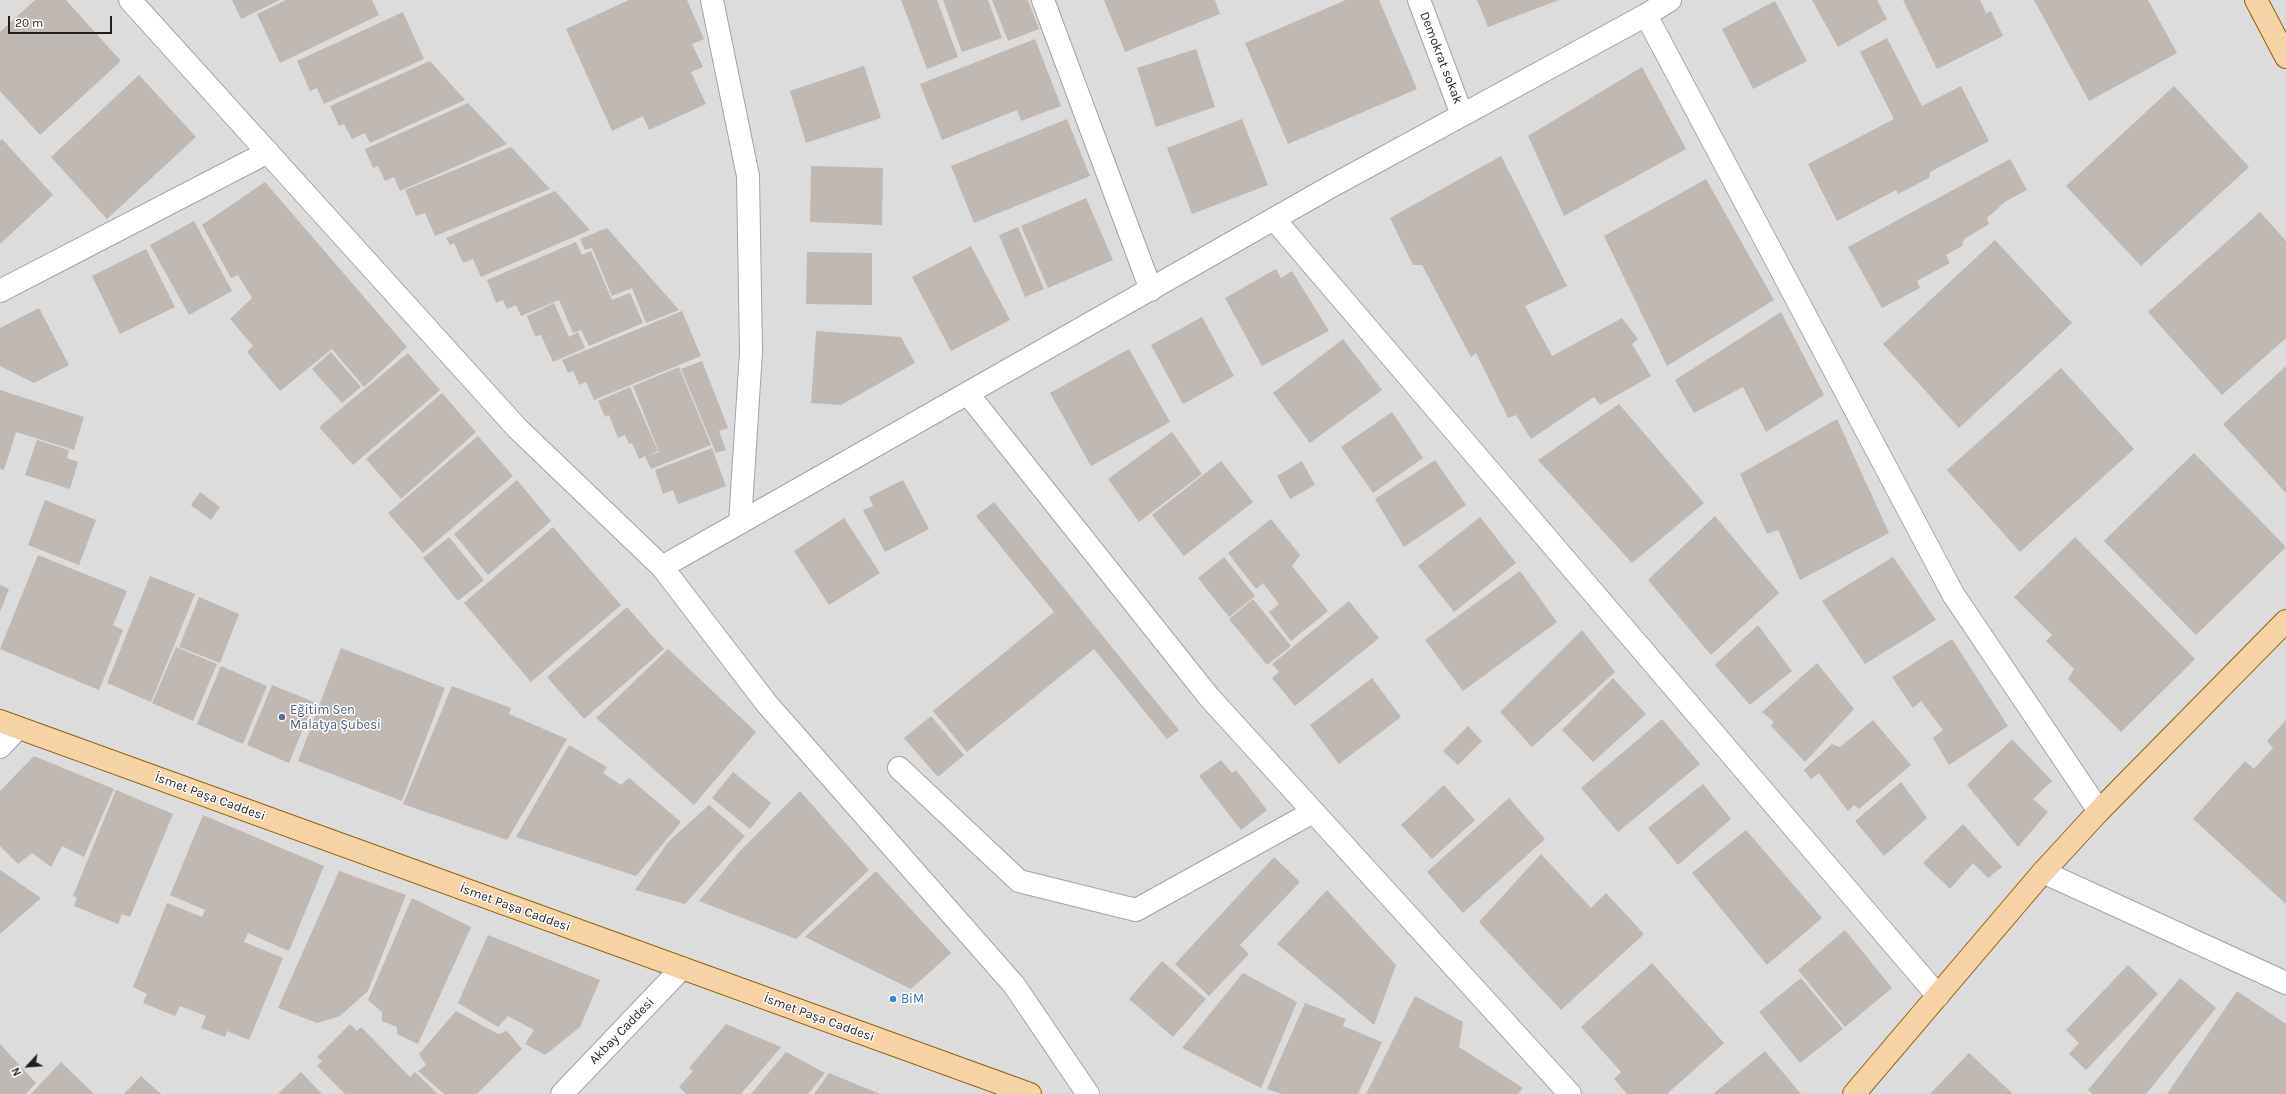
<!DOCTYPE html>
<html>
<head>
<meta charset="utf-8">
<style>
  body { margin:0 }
  #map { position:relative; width:2286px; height:1094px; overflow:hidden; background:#efece6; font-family:Karla,sans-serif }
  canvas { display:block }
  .north { position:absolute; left:8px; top:1046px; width:40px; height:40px; -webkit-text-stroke:3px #fff; paint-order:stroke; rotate:244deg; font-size:11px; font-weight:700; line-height:16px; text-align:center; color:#1f1f1f }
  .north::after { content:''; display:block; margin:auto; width:14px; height:18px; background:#1f1f1f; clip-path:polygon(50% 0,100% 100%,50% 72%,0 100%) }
  .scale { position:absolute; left:8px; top:16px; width:104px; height:18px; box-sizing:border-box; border:2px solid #1f1f1f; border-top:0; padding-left:5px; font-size:12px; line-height:14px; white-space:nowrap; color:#1f1f1f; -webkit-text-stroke:3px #fff; paint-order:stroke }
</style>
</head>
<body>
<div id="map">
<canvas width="2286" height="1094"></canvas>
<div class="north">N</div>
<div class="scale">20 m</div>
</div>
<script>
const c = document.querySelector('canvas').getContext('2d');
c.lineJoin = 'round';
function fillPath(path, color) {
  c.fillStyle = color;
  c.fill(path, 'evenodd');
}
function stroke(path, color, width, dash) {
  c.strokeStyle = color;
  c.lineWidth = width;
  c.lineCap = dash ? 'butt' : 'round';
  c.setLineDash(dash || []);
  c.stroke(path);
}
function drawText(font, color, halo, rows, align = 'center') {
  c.font = font + ' Karla,sans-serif';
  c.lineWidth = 3;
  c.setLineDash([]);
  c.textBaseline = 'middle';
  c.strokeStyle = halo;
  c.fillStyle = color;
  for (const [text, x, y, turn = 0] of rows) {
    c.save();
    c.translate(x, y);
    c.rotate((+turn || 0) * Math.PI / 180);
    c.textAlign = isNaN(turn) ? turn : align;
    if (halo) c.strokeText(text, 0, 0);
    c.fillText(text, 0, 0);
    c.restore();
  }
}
fillPath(new Path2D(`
  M0 0H2286V1094H0Z`), '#dddcdc');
fillPath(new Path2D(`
  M35 0H66L121 61 40 135 0 91V32Z
  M232 0H280L241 19Z
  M286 0H372L379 15 280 63 257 14Z
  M629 0H687L704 39 692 44 703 67 691 72 706 104 649 130 643 116 612 131 566 29Z
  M901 0H937L958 57 927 69Z
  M943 0H988L1002 38 962 52Z
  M992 0H1028L1039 29 1008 41Z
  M1104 0H1215L1220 14 1125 52Z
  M1346 0H1379L1417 89 1288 144 1245 43Z
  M1477 0H1559L1488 27Z
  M1812 0H1877L1887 19 1838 47Z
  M1903 0H1980L1986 13 1991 11 2003 36 1937 69Z
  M2034 0H2148L2177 53 2089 101Z
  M1775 1 1807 61 1753 89 1722 29Z
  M403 12 424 59 324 104 317 88 310 91 297 61Z
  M1887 38 1922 106 1961 86 1989 141 1930 172 1929 178 1898 194 1896 190 1837 221 1808 164 1894 119 1860 52Z
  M1035 39 1061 106 1021 121 1017 110 942 140 920 84Z
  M1196 49 1215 107 1156 127 1137 68Z
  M430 61 465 100 370 143 365 133 352 139 344 124 339 126 330 106Z
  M864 66 881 118 806 143 790 91Z
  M1642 67 1686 149 1564 216 1528 136Z
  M139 75 196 137 107 219 51 157Z
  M2174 86 2249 167 2141 266 2066 186Z
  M468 103 507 144 400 191 394 177 385 181 378 166 373 168 365 149Z
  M1067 119 1090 176 974 223 951 166Z
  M1242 119 1268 185 1192 214 1167 148Z
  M2 139 53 195 0 244V141Z
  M511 147 550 189 435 236 425 213 416 216 405 190Z
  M1501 156 1567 286 1525 306 1552 356 1622 318 1638 339 1632 344 1651 376 1600 405 1594 397 1531 439 1516 415 1508 418 1476 353 1471 357 1422 265H1413L1390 218Z
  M2010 159 2027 190 2006 201 1987 218 1989 224 1964 239 1962 246 1946 255 1950 263 1917 281 1920 288 1882 308 1848 247Z
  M811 166 883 168 882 225 810 222Z
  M1706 179 1774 300 1667 366 1604 236Z
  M265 182 407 347 364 387 332 349 280 391 247 352 253 346 230 319 252 298 238 275 231 278 202 225Z
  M555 191 590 230 481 277 473 259 463 263 454 243 450 245 446 238Z
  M1086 198 1113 260 1048 288 1021 226Z
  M2260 212 2286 241V338L2222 395 2148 312Z
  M194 221 232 291 189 315 150 245Z
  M1018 227 1044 289 1025 297 999 235Z
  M607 228 679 310 646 323 632 288 612 296 592 248 585 250 580 239Z
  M1995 240 2072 323 1959 428 1883 344Z
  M576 242 582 255 591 251 612 300 630 293 643 323 589 346 581 330 573 333 559 300 521 316 516 305 507 309 503 300 496 303 487 280Z
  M971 246 1010 320 951 351 912 277Z
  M146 249 175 307 120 334 92 276Z
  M807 252 872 253V305L806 304Z
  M1276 269 1281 278 1292 271 1329 331 1262 366 1225 298Z
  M554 303 569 337 578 332 585 348 553 362 541 335 535 336 527 316Z
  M39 308 69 365 34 383 0 366V328Z
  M682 311 701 356 594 400 586 382 579 385 573 371 568 373 562 360Z
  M1781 312 1824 395 1766 432 1743 387 1694 413 1675 380Z
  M1202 317 1234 376 1183 404 1151 345Z
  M816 331 901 337 915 363 841 405 811 403Z
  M1343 339 1382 390 1310 443 1273 393Z
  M1129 349 1170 422 1091 466 1050 393Z
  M331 352 361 387 342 403 312 369Z
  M408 353 440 390 353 465 319 427Z
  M702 361 728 428 719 431 726 450 716 453 681 369Z
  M2286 366V493L2223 424Z
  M679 367 711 445 651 469 645 456 639 459 632 443 629 444 625 435 618 438 609 415 605 417 598 401 630 387 658 451 647 456 659 452 633 386Z
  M2061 368 2134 449 2020 552 1947 470Z
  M0 390 84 417 74 450 16 432 4 470 0 469Z
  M442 393 476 432 401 499 366 459Z
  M1619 404 1704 503 1632 563 1538 460Z
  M1392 412 1423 458 1373 493 1341 447Z
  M1837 419 1889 533 1800 580 1778 530 1767 534 1740 474Z
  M1172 432 1202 474 1139 522 1108 479Z
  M478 436 513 476 423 553 388 513Z
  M37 440 69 450 67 458 78 462 70 489 25 475Z
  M712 448 726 486 678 504 673 490 663 494 655 470Z
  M2194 453 2286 547 2196 635 2104 541Z
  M1435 460 1466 505 1404 547 1375 499Z
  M1221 461 1253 502 1184 556 1152 515Z
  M1302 461 1315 485 1290 499 1277 476Z
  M517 480 551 521 488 575 454 534Z
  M903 480 929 529 885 552 863 510 873 506 869 497Z
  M200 492 220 507 211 520 191 505Z
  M45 500 96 520 79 565 28 545Z
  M994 502 1179 730 1167 739 1094 649 967 752 933 711 1054 612 976 516Z
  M1715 516 1779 593 1711 655 1648 580Z
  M1480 517 1516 563 1454 612 1418 566Z
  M844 518 880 573 829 605 794 551Z
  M1271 519 1300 555 1292 566 1328 611 1291 641 1269 612 1279 604 1263 583 1256 589 1228 553Z
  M553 527 621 605 531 682 464 603Z
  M449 537 484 580 458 601 423 558Z
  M2075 537 2195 659 2121 732 2068 679 2074 669 2046 641 2052 635 2014 597Z
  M38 555 127 591 113 625 123 630 99 690 0 649Z
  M1224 557 1255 596 1229 617 1198 578Z
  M1893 557 1936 620 1865 664 1822 601Z
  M1520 571 1557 622 1463 691 1425 640Z
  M150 576 195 594 151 702 107 683Z
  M0 585 9 589 0 612Z
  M199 597 239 614 220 663 179 647Z
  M1253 599 1291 646 1267 665 1229 619Z
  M1349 601 1379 638 1295 706 1272 678 1279 672 1272 664Z
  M627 607 664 649 584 719 547 677Z
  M1758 625 1792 671 1750 705 1715 665Z
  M1582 630 1615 672 1532 747 1500 712Z
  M1952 639 2008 726 1949 765 1933 738 1943 730 1921 701 1913 708 1892 677Z
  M176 647 217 664 193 721 152 703Z
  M341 648 445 688 402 801 298 761Z
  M668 649 756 732 694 805 596 718Z
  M1817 663 1854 709 1805 762 1771 726 1774 722 1762 712Z
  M221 666 267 686 243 744 197 724Z
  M1372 678 1401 717 1339 764 1310 725Z
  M1613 678 1646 714 1593 762 1562 730Z
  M272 685 314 702 289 763 247 745Z
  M452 686 511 708 509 714 567 739 507 840 403 804Z
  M931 716 964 755 938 777 904 738Z
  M1662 719 1700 764 1618 832 1581 788Z
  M1873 720 1911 765 1859 809 1854 805 1848 811 1819 773 1811 779 1804 770 1832 744 1840 747Z
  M2286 720V904L2193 819 2245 761 2254 769 2273 748 2267 741Z
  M1468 726 1482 741 1458 765 1443 751Z
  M2012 739 2052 781 2033 799 2048 812 2018 847 1967 785Z
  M569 745 607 767 603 773 621 785 629 778 681 822 636 876 516 837Z
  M34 756 114 789 84 857 62 846 51 867 32 853 18 864 0 846V791Z
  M1221 760 1232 773 1236 770 1267 810 1241 830 1199 776Z
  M733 772 771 803 750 829 712 798Z
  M1901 782 1927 818 1884 856 1855 821Z
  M1703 784 1731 819 1678 865 1648 828Z
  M1444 785 1475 820 1432 859 1401 825Z
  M116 790 173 814 130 917 122 914 118 924 74 906 77 898 73 896Z
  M800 791 869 870 796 939 699 901 740 851Z
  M1509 798 1545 839 1463 913 1427 872Z
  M709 805 745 836 685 904 635 890 668 842Z
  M203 815 324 866 289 951 248 933 244 942 283 958 249 1040 227 1031 225 1037 201 1028 206 1016 180 1006 175 1016 143 1003 147 994 133 987 167 903 202 917 205 910 170 895Z
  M1963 824 2002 867 1988 878 1973 863 1950 889 1923 863Z
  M1746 830 1822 918 1767 965 1692 873Z
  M1541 854 1591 908 1606 893 1644 934 1561 1010 1479 922Z
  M1274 857 1300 882 1240 945 1249 954 1209 996 1175 964Z
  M0 870 41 898 0 934Z
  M339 871 406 895 368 991 340 1016 317 1023 278 1008Z
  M876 871 951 953 911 989 805 937Z
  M1327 890 1396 965 1374 1025 1277 944Z
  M412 898 471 927 418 1044 397 1034V1027L382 1021V1012L368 1000Z
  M1845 930 1892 988 1845 1027 1798 970Z
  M488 935 600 980 580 1027 545 1055 525 1044 534 1030 508 1016 498 1027 458 1003Z
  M1162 961 1206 999 1173 1037 1129 999Z
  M1652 963 1724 1043 1667 1094H1627L1614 1079 1621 1072 1581 1027Z
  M2128 965 2158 994 2086 1070 2069 1054 2079 1043 2066 1030Z
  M1243 973 1297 1002 1261 1088 1182 1048Z
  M1801 978 1843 1029 1800 1063 1759 1012Z
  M2180 978 2216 1008 2146 1094H2093L2088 1090Z
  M2237 991 2286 1024V1094H2167Z
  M1415 996 1463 1022 1459 1047 1523 1088 1518 1094H1366Z
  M1305 1003 1346 1019 1343 1026 1382 1042 1358 1094H1281L1267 1089Z
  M456 1011 498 1034 507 1031 522 1049 477 1094H444L418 1071 426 1065 419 1054Z
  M350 1024 357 1031 361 1027 410 1077 415 1072 438 1094H345L317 1066 322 1061 317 1057Z
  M726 1024 781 1047 741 1094H686L679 1087 693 1071 689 1068Z
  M0 1044 36 1083 26 1094H0Z
  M1765 1051 1801 1094H1713Z
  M786 1052 825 1073 808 1094H751Z
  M1969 1053 2013 1094H1930Z
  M61 1062 94 1094H31Z
  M301 1072 322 1094H278Z
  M829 1073 880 1094H814Z
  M141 1076 161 1094H124Z`), '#bfb8b3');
const minor = new Path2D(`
  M130 0 517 428 662 567 767 704 1014 985 1088 1094
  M712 0 748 176 751 352 740 523
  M1043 0 1151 290
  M1419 0 1462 115
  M1646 15 1953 594 2099 811
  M1274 219 1938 996
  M0 291 268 152
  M968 394 1209 697 1570 1094
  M662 567 1330 187 1646 15 1670 0
  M0 747 18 728
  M899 768 1019 881 1136 910 1313 812
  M2043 872 2286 983
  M562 1094 682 968`);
const major = new Path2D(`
  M2256 0 2286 57
  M0 721 1030 1094
  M1854 1094 2043 872 2099 811 2286 621`);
stroke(minor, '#a3a3a3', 24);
stroke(major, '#90650a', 24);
stroke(minor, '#fff', 22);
stroke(major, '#f6d3a4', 22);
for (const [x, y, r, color] of [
  [282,717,4,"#5c6f8a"],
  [893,999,4,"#3f7fe0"]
]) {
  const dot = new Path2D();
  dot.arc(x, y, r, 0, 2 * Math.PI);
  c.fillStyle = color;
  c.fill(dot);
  stroke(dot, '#fff', 1.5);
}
drawText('13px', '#1f1f1f', '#fff', [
  ["Demokrat sokak",1441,58,69],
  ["İsmet Paşa Caddesi",210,797,20],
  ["İsmet Paşa Caddesi",515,908,20],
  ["İsmet Paşa Caddesi",819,1018,20],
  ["Akbay Caddesi",622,1031,-46]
]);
drawText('13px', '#4e5e75', '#fff', [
  ["Eğitim Sen",290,710],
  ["Malatya Şubesi",290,725]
], 'left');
drawText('13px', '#366cbe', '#fff', [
  ["BiM",901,999]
], 'left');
</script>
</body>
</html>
